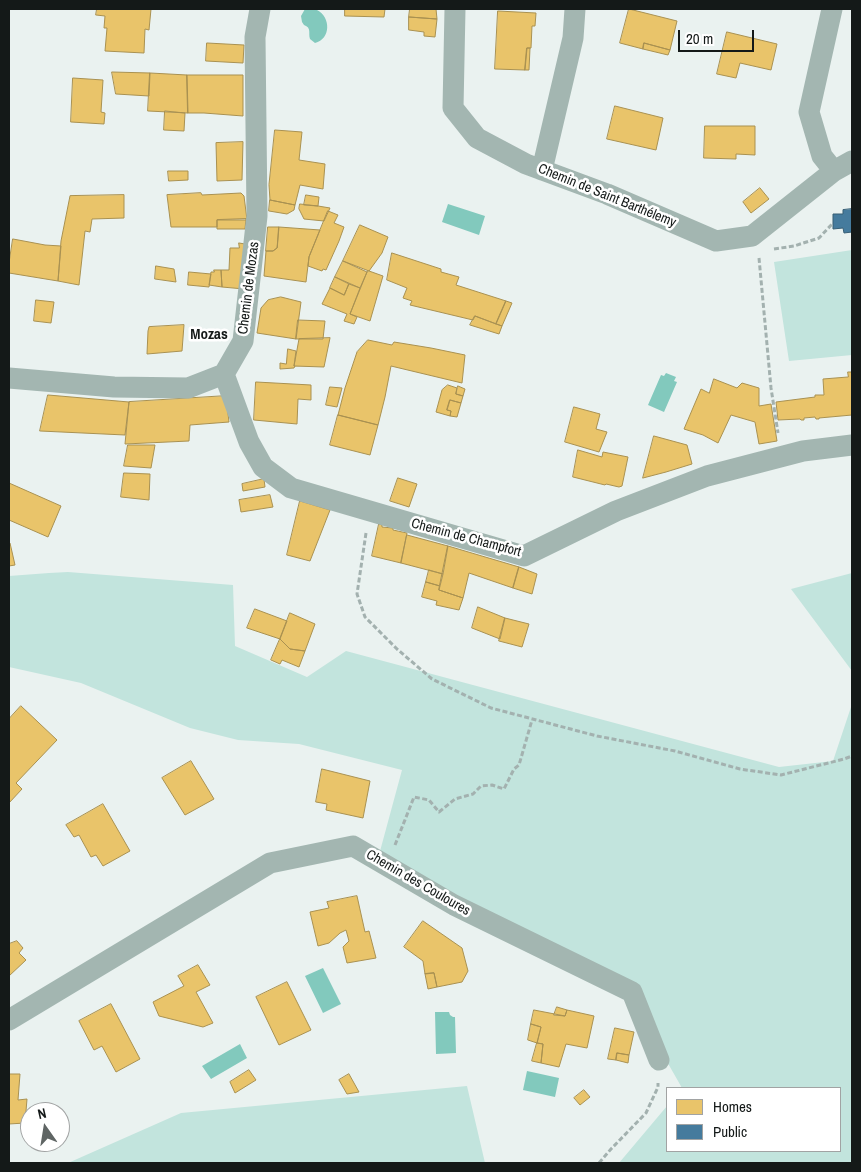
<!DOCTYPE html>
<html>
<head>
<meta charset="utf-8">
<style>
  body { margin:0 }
  #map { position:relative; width:861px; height:1172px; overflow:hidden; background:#eaf2f0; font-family:"Archivo Narrow",sans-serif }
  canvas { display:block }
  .frame { position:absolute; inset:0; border:10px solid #141918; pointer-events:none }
  .legend { position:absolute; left:666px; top:1087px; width:175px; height:65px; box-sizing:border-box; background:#fff; border:1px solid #a1a3a3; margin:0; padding:6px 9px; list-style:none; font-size:15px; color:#141918 }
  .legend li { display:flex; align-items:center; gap:10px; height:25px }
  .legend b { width:25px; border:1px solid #a1a3a3 }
  .north { position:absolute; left:20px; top:1102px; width:50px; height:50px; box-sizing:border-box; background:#fff; border:1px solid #a1a3a3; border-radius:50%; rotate:347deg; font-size:14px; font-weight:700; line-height:20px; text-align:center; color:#141918 }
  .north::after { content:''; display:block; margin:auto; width:18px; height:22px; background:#5f6564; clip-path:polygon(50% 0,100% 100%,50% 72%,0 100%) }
  .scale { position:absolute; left:678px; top:30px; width:76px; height:22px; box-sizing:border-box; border:2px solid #141918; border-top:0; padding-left:6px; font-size:15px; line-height:18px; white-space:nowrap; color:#141918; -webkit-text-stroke:4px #fff; paint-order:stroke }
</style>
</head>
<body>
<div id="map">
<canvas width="861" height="1172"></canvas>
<div class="frame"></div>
<ul class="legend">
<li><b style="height:14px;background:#e9c46a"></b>Homes</li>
<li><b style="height:14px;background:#457b9d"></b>Public</li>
</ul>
<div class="north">N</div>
<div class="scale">20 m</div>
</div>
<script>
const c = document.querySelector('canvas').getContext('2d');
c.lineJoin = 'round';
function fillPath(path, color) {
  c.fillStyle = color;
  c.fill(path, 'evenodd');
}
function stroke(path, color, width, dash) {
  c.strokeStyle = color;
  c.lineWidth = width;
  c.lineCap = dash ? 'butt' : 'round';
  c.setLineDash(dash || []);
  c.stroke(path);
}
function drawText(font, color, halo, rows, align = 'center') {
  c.font = font + ' "Archivo Narrow",sans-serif';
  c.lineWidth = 5;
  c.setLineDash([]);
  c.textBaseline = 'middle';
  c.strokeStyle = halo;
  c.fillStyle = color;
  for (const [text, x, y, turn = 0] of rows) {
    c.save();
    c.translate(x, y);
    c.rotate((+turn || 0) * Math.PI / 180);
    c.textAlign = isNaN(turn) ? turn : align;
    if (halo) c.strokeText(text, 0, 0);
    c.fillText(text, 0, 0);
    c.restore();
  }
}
fillPath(new Path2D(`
  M852 250V355L789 361 774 262Z
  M68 572 233 585 235 646 307 677 346 651 779 767 833 761 852 704V1163H619L667 1106V1151H840V1088H682L629 995 376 866 402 770 299 744 238 740 190 728 81 683 9 667V576L49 573Z
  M852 573V671L791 589Z
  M467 1086 485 1163H68L181 1113Z`), '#c2e4dd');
fillPath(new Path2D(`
  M305 9C309 9 314 8 317 10 331 17 331 39 315 43L310 39C308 33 312 28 304 25L302 22 301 16Z
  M448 204 485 216 479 235 442 222Z
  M666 373 676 377 674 381 677 382 664 412 648 405 661 375 664 376Z
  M323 968 341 1004 323 1013 305 976Z
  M435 1012H449L450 1015 453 1017H455L456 1053 436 1054Z
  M240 1044 247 1058 211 1079 202 1066Z
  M527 1071 559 1078 555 1097 523 1090Z`), '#82c9bd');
const homes = new Path2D(`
  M97 9H151L149 30 145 29 144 53 105 51 107 28H104L105 16 96 15Z
  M345 9H385L384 17 345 16Z
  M410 9H436L437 19 409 17Z
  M629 9 677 21 670 50 644 43 643 49 620 43Z
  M498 11 536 13 535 26H532L531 48H527L525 70 495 69Z
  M409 17 437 19 435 37 424 36V32L409 30Z
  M727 32 777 44 771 70 740 63 736 78 717 74Z
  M207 43 244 45 243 63 206 61Z
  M644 43 670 50 668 55 643 49Z
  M527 48H530L529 70H525Z
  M112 72 150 73 149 96 116 94Z
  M150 73 187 75 188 113 148 111Z
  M187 75H243V116L204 113H188Z
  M73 78 103 80 101 112 105 113 104 124 71 122Z
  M615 106 663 118 656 150 607 139Z
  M165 111 185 113 184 131 164 130Z
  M705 126H755V155L736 154V159L704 158Z
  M275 130 302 132 299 160 325 164 323 189 300 185 295 205 270 200 269 185Z
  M243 142 242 180 217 181 216 143Z
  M168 171H188V180L169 181Z
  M760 188 769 199 751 213 743 202Z
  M201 193 202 195 241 193 244 196 247 220H217V227H171L167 195Z
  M124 195V218L92 219 90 232 85 231 79 285 58 281 61 241 70 196Z
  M306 195 319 197 318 206 304 205Z
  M270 200 295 205 294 210 287 214 269 211Z
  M300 204 318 206 330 208 324 221 304 219 299 209Z
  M328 211 338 215 334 223 344 227 339 241 326 270 323 269 322 271 308 266 309 257Z
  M246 219 245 229H217V220Z
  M360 225 388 237 382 253 369 271 343 261Z
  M268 227H279L277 248 273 251H266Z
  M279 227 320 230 309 257 306 282 264 276 266 251H273L277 248Z
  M13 239 45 245 61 246 58 281 9 273V263Z
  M239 243 245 244 244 289 222 287 221 270H229L230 248H239Z
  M392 253 441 269V272L459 277 456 285 506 301 496 324 475 316 473 320 410 305 412 301 403 298 407 288 387 280Z
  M343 261 367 272 360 288 335 277Z
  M156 266 174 269 176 282 155 279Z
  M214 270H221L222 287 209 285 211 272H214Z
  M369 271 383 276 370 321 350 314 367 272Z
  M189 272 211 274 209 287 188 285Z
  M335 277 349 284 344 295 330 288Z
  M349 284 360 288 350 314 357 317 354 324 344 321 347 314 322 304 330 288 344 295Z
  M281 297 301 302 296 339 257 333 261 308 268 300Z
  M36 300 54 302 51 323 34 321Z
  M506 301 512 303 502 326 496 324Z
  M475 316 502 326 499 334 470 325Z
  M298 320 325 321 323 339H296Z
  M184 325 182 351 147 354 148 331 149 327Z
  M330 338 324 367 294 366 299 339Z
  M368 340 392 345 394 342 431 348 465 355 462 383 391 366 385 397 378 425 338 415 345 388 357 352Z
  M288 349 296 351 294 366H295L294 368 280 369V363L286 364Z
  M848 372H852V415L819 418V419H816L815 417 804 418V420H801L800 419 778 420 776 402 815 397V395H824L823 379 848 377Z
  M714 379 737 388 742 383 759 388V406L771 404 777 441 759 444 755 422 731 415 718 443 703 435 684 429 701 389 709 393Z
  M256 382 311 385V400L298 399 297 424 254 420Z
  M448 385 457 388 456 394 463 396 461 403 450 400 447 410 451 411 450 416 436 412 442 390Z
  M458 386 465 389 463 396 456 394Z
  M330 387 342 388 337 407 326 405Z
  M48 395 129 402 125 435 40 431Z
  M226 396 229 422 190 425 189 441 125 444 129 402Z
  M450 400 461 403 457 417 450 416 451 411 447 410Z
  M574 407 600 414 596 429 607 432 599 452 565 442Z
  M338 415 378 425 370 455 330 445Z
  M654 436 687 445 692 464 666 472 643 478Z
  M128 445H155L151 468 124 466Z
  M578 450 602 457 603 452 628 457 622 486 619 487 606 484 605 485 573 477Z
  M124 473 150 474 149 500 121 497Z
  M398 478 417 484 409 507 390 501Z
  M264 479 265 487 243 491 242 484Z
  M9 483 61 506 48 537 9 520Z
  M270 495 273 507 241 512 239 500Z
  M300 501 330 510 310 561 287 555Z
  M379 524 382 525V527L393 528V530L407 533 401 563 372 556Z
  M407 535 448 546 443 574 401 563Z
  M9 543H10L15 565 9 566Z
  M448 546 519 567 513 588 469 573 463 598 439 590Z
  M519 567 537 574 532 594 513 588Z
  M429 570 443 574 440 586 426 582Z
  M426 582 440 586 439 590 463 598 459 610 436 605 437 601 422 597Z
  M478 607 505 618 500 639 472 628Z
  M255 609 287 621 280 639 247 628Z
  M290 613 315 624 305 651 290 649 280 639Z
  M505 618 529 624 522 647 499 641Z
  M280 639 290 649 305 651 299 667 282 660 280 664 271 660Z
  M21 706 57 740 16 783 22 789 9 803V719Z
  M191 761 214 799 185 815 162 778Z
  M322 769 370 781 363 818 326 810 327 804 316 802Z
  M103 804 130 851 103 866 96 855 91 857 79 835 74 837 66 825Z
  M357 896 365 932 369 931 376 958 347 963 343 947 349 941 346 930 340 933 329 943 318 946 310 912 329 908 327 902Z
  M423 921 462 948 468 971 462 982 437 987 434 973 425 974 423 961 404 947Z
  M17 941 23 948 19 953 26 960 9 976V944Z
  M198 965 210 985 196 992 213 1023 203 1027 159 1016 153 1002 184 986 178 976Z
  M434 973 437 987 428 989 425 974Z
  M287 982 311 1030 279 1045 256 997Z
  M111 1004 140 1059 116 1072 102 1046 94 1050 79 1021Z
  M557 1007 567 1010 565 1016 554 1015Z
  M534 1010 565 1016 567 1010 594 1016 587 1048 566 1044 559 1067 541 1063 543 1044 537 1043 541 1027 531 1024Z
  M531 1024 541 1027 537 1043 528 1040Z
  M615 1028 634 1032 629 1055 617 1053 616 1060 608 1059Z
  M537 1043 543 1044 541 1063 532 1061Z
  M617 1053 629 1055 628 1063 616 1060Z
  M249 1070 256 1080 235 1093 230 1082Z
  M9 1074H20L18 1100 27 1099 25 1123 9 1124Z
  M349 1074 359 1092 347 1094 339 1080Z
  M584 1090 590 1097 580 1105 574 1098Z`);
fillPath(homes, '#e9c46a');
stroke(homes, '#a99151', 1);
const public = new Path2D(`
  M852 209V232L844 233 843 228 833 229V214H843V210Z`);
fillPath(public, '#457b9d');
stroke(public, '#365e75', 1);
stroke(new Path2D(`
  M774 249 794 246 819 238 833 223
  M759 258 771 388 778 433
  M366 533 357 594 365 617 397 649 432 679 491 708 597 736 675 751 740 769 781 775 844 759 852 756
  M395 845 414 797 429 800 439 812 455 799 473 794 481 786 492 785 504 789 514 769 519 765 532 720
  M599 1163 611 1149 646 1113 658 1087V1083`), '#a3b1af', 3, [5, 2.5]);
stroke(new Path2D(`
  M455 9 453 108 477 138 526 164 607 194 716 241 752 236 834 171 852 161
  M832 9 809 112 822 156 834 171
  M542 170 573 38 575 9
  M224 374 249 442 263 467 291 488 524 556 616 511 707 476 803 451 852 445
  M9 378 114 387 188 388 224 374 243 341 257 216 255 37 260 9
  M9 1020 270 863 353 846 454 905 632 992 659 1060`), '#a3b6b1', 21);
drawText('14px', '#141918', '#fff', [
  ["Chemin de Saint Barthélemy",607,196,22],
  ["Chemin de Mozas",249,288,-83],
  ["Chemin de Champfort",466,538,15],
  ["Chemin des Couloures",418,883,30]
]);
drawText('bold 15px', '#141918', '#fff', [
  ["Mozas",209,335]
]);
</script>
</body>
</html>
